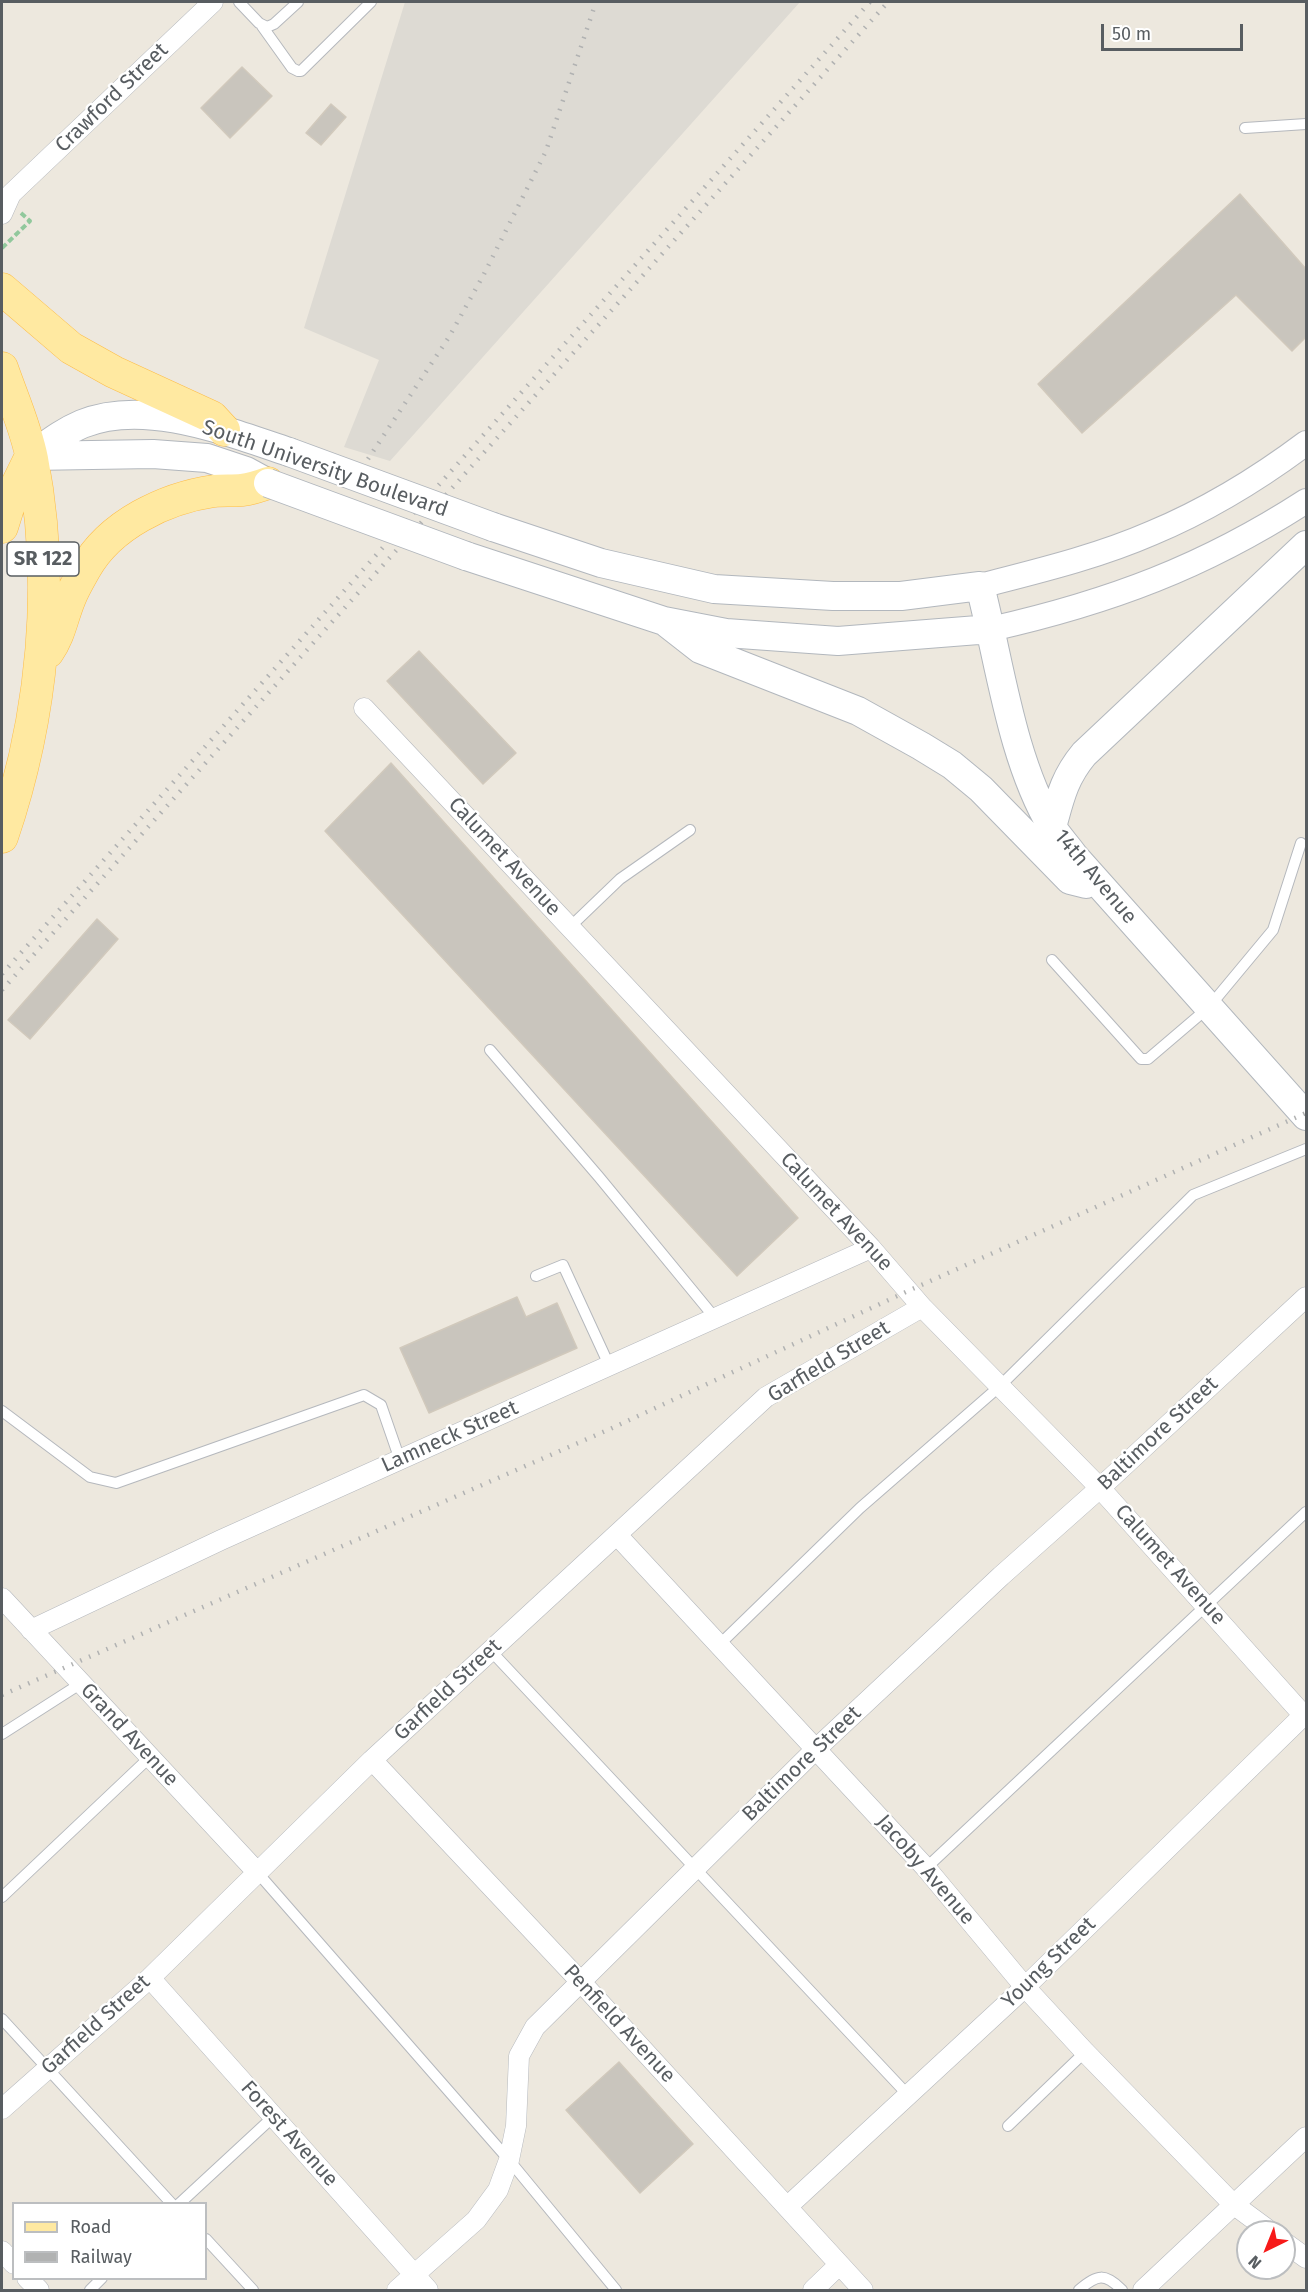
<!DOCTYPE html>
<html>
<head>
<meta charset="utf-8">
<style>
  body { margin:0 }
  #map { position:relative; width:1308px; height:2292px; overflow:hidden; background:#ede8de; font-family:"Fira Sans",sans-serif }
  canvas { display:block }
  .frame { position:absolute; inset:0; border:3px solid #585d61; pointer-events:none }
  .legend { position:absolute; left:12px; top:2202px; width:195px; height:78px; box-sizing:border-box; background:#fff; border:2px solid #bcbec0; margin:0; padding:8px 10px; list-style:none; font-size:18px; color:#585d61 }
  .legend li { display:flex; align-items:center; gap:12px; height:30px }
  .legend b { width:30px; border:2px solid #bcbec0 }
  .north { position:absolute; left:1236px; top:2220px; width:60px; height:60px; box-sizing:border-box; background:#fff; border:2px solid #bcbec0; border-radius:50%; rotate:223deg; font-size:16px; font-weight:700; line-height:24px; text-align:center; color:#585d61 }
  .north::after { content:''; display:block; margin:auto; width:21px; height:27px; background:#f71a19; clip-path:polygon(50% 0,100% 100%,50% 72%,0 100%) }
  .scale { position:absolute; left:1101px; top:24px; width:142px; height:27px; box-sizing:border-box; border:3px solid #585d61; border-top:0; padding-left:8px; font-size:18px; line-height:21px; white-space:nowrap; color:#585d61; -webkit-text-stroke:4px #fff; paint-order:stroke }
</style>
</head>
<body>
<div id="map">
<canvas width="1308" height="2292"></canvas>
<div class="frame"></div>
<ul class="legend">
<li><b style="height:8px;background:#ffe9a1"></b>Road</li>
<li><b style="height:8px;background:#b1b2b2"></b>Railway</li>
</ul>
<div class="north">N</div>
<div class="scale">50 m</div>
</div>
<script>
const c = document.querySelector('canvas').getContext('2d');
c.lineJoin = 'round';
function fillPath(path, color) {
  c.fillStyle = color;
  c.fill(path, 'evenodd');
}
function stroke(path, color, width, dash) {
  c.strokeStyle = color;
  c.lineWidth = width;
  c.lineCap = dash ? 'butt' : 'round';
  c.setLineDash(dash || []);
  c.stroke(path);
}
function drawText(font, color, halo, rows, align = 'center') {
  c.font = font + ' "Fira Sans",sans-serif';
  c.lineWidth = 4.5;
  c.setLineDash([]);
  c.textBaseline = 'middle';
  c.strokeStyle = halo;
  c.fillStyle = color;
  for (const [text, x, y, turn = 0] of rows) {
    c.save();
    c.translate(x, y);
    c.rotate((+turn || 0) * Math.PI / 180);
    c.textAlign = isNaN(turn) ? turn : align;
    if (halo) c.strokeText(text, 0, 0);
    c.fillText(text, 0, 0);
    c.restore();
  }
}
fillPath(new Path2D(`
  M405 2H800L390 461 344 447 379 360 304 328Z`), '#dddad3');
const building = new Path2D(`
  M242 67 272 96 230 138 201 108Z
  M331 104 346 117 321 145 306 133Z
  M1240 194 1306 269V337L1292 351 1236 295 1082 433 1038 384Z
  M419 651 516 753 483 784 387 681Z
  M391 763 798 1218 737 1276 325 831Z
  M97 919 118 939 30 1039 8 1020Z
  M517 1297 526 1317 557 1303 577 1348 429 1413 400 1348Z
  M619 2062 693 2144 640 2193 566 2110Z`);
fillPath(building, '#c9c5bd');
stroke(building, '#d1c9bc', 1.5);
const service = new Path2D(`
  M239 2 259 23 267 27 274 24 298 2
  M262 26 292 68 298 71H301L371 2
  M1245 128 1306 124
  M570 927 620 879 690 830
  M1052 960 1141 1059H1148L1209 1007 1273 930 1301 843
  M490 1050 599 1177 715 1318
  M536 1276 563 1265 609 1365
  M2 1411 90 1477 116 1483 364 1395 381 1405 400 1460
  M719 1645 860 1508 1000 1386 1193 1195 1306 1149
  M490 1650 907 2094
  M2 1734 80 1684
  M926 1868 1306 1512
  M257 1872 509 2160 616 2290
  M2 1897 150 1757
  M2 2019 172 2204
  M1008 2126 1085 2052
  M179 2204 273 2117
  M206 2239 253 2290
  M90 2290 102 2278
  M1079 2290C1097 2274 1105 2273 1122 2290`);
const minor = new Path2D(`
  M2 214 11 194 213 2
  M364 708 871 1248 922 1307 1100 1488 1306 1718
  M617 1535 926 1868 1025 1987 1085 2052 1233 2204 1271 2232
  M2 1598 257 1872
  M31 1630 221 1540 871 1248
  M372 1760 580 1981 863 2290
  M150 1978 428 2290
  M2 2109 150 1978 372 1760 766 1397 922 1307
  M787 2207 1025 1987 1306 1713
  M1284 2242 1306 2258
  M2 2251 14 2264
  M27 2278 39 2290
  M397 2290 476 2220 498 2190 509 2160 516 2126 519 2056 535 2027 816 1749 1001 1576 1100 1488 1306 1297
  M813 2290 839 2265
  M1143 2290 1306 2137`);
const tertiary = new Path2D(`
  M980 586C1038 571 1097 557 1152 533 1207 510 1258 479 1306 443
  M991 629C1110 602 1204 567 1306 501`);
const secondary = new Path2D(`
  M31 456C48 444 63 432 82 424 145 398 228 432 289 452
  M31 456 153 454 207 458 246 471 268 483
  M493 527 601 563 714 589 833 596H901L980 586C1000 663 1011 758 1052 827 1058 837 1067 846 1074 856L1306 1116
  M466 556 664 621 726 633 838 641 991 629
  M668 624 700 649 858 711 921 746 952 765 981 789 1070 880 1086 884
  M1052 827C1060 798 1064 778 1084 754L1306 545`);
const primary = new Path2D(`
  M2 289 71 348 114 372 212 417 224 430
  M2 368C12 397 26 428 32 459 56 584 43 717 2 837
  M2 527 12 495 31 456
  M48 652C60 635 62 617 70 598 74 588 80 578 85 569 110 524 166 498 214 491 223 490 233 491 242 490 251 489 260 486 268 483`);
stroke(service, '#b5b8bd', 12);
stroke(minor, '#b5b8bd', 21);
stroke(tertiary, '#b5b8bd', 26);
stroke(secondary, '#b2b7bd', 30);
stroke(primary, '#fdbc47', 33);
stroke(new Path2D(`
  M2 248 30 221 21 213`), '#91c89c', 4, [6, 3]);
stroke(service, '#fff', 10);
stroke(minor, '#fff', 20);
stroke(tertiary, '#fff', 24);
stroke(secondary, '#fff', 28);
stroke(primary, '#ffe9a1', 32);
stroke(new Path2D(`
  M368 459 449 337 484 274 546 151 596 2
  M2 974 870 2
  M2 990 888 2
  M2 1695 610 1429 908 1291 1306 1113`), '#b1b2b2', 4.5, [1.5, 8]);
const secondaryBridge = new Path2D(`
  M289 452 493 527
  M268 483 466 556`);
stroke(secondaryBridge, '#b2b7bd', 30, []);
stroke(secondaryBridge, '#fff', 28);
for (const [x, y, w] of [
  [43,559,72]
]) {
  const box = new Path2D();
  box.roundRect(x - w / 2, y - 17, w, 34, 4.5);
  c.fillStyle = '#fff';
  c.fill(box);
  stroke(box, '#585d61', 1.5);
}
drawText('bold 20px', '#585d61', null, [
  ["SR 122",43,559]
]);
drawText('21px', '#585d61', '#fff', [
  ["Crawford Street",112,98,-44],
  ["South University Boulevard",325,469,19],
  ["Calumet Avenue",504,857,47],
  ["14th Avenue",1095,877,50],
  ["Calumet Avenue",836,1212,47],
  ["Garfield Street",829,1362,-31],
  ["Baltimore Street",1158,1434,-43],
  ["Lamneck Street",450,1437,-24],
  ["Calumet Avenue",1170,1565,48],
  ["Garfield Street",448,1690,-43],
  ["Grand Avenue",129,1735,47],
  ["Baltimore Street",802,1764,-44],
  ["Jacoby Avenue",925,1870,49],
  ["Young Street",1049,1963,-44],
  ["Penfield Avenue",619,2024,47],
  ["Garfield Street",96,2025,-42],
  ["Forest Avenue",289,2134,48]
]);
</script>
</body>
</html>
